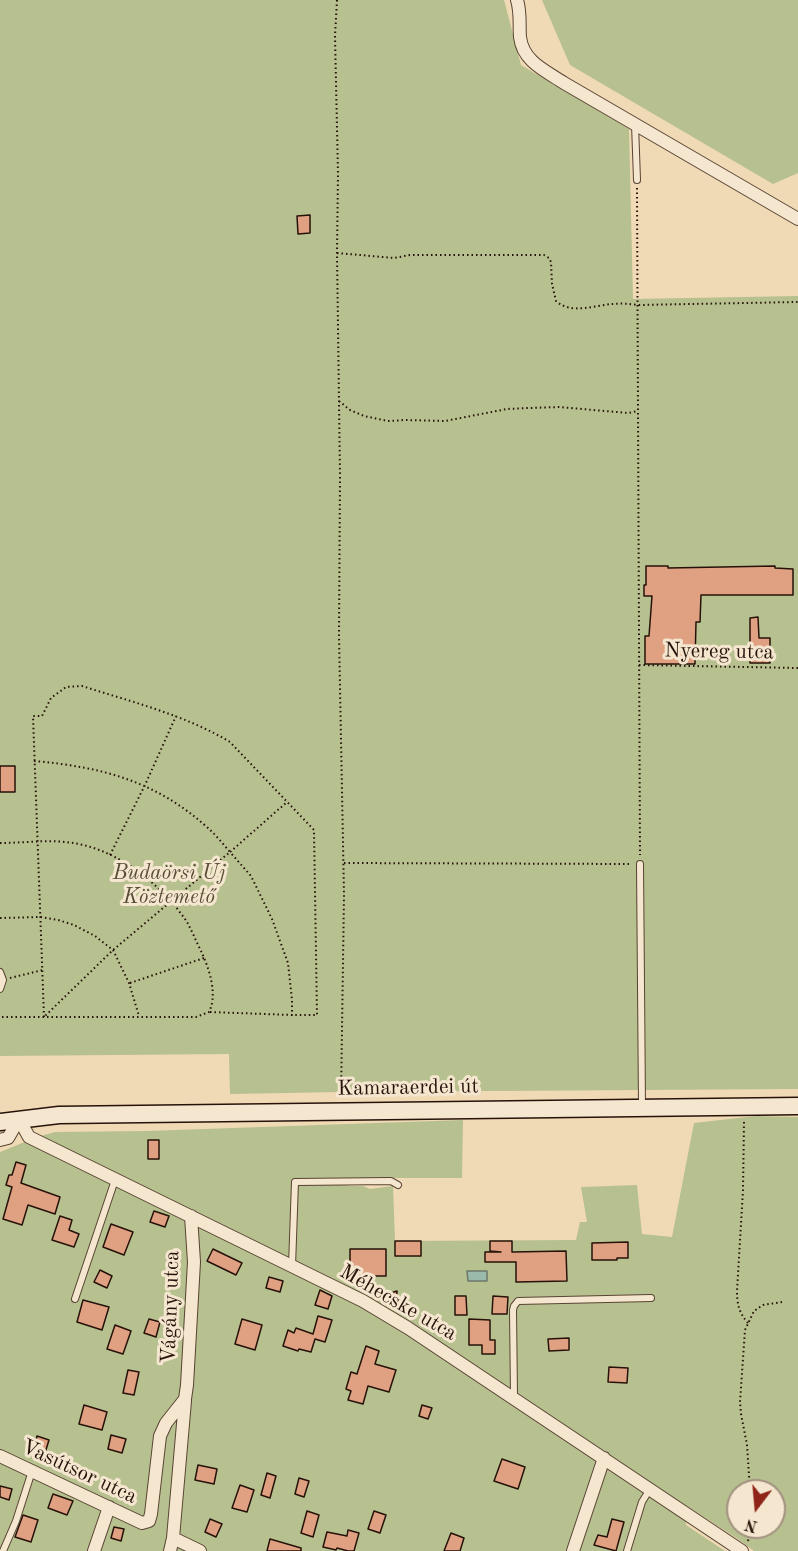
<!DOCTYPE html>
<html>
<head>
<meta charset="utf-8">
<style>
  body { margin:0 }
  #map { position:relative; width:798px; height:1551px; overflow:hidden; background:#f0d9b5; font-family:"Old Standard TT",serif }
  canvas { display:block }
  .north { position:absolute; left:726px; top:1479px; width:60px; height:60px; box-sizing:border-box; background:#f5e6cf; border:2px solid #a29180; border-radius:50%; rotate:196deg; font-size:16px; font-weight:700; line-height:24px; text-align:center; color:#261209 }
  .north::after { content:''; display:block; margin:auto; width:21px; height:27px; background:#8f2418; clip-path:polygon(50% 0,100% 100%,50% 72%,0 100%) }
</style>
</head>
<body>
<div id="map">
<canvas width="798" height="1551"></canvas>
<div class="north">N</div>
</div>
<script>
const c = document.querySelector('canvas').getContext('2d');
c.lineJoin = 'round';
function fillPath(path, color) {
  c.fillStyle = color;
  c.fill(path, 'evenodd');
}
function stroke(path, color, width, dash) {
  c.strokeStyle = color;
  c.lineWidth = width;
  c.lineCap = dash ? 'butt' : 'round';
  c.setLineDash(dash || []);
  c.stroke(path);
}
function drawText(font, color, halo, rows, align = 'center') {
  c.font = font + ' "Old Standard TT",serif';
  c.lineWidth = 6;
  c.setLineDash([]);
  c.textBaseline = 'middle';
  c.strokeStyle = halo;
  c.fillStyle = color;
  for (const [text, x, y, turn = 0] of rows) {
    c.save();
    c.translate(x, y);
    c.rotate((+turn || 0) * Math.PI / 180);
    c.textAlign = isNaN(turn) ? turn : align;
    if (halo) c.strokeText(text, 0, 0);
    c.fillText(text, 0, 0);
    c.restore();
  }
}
fillPath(new Path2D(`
  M0 0H504L521 65 629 129 633 299 798 296V1089L339 1092 230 1094 229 1054 0 1056Z
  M542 0H798V173L773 184 570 65Z
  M756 1116 798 1117V1551H754L738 1539 687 1506 686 1525 725 1551H0V1152L37 1137 55 1132 147 1131 463 1120 462 1178H347L348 1186H363L370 1189 393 1186 395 1241 576 1240 580 1222H587L581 1187 637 1185 642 1234 672 1237 694 1123ZM738 1491H774V1527H738Z`), '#b7c08f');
const water = new Path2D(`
  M467 1271H487V1281H468Z`);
fillPath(water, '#9abaab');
stroke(water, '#6c776a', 1.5);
const building = new Path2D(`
  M310 215V233L298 234 297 216Z
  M646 566H668V568L775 566V568L793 569V595H701L700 622H696L695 664H645V636H649L652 596H644V585H646Z
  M758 617 759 638H770V663H750V618Z
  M0 766H15V792H0Z
  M148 1140H159V1159H148Z
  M16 1162 26 1165 21 1183 60 1197 55 1214 28 1205 22 1225 3 1219 12 1187 6 1185 9 1175H12Z
  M154 1211 169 1216 165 1227 150 1222Z
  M60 1216 72 1220 69 1230 79 1234 74 1247 52 1240Z
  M111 1224 133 1232 124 1255 103 1247Z
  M395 1241H421V1256H395Z
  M490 1241H512V1252L566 1251 567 1281 516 1282V1262H485V1252H501L490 1251Z
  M628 1242V1258H617V1260H592V1243Z
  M213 1249 242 1263 236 1275 207 1261Z
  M350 1249H386V1276H350Z
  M100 1270 112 1276 107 1288 94 1282Z
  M269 1277 283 1281 280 1292 266 1288Z
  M320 1290 332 1296 328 1309 315 1305Z
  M397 1291 396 1307 378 1297Z
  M455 1296H466L467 1315H455Z
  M493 1296 508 1297 507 1314H492Z
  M83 1300 109 1307 102 1330 77 1322Z
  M318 1316 332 1320 325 1342 315 1339 311 1352 299 1349 298 1351 283 1346 288 1330 294 1333 296 1328 313 1334Z
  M149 1319 160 1322 156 1337 144 1333Z
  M242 1319 262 1325 255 1350 235 1344Z
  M469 1319 490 1320V1340H495V1354H482V1345H469Z
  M115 1325 131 1331 123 1354 107 1349Z
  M569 1338V1350L549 1351 548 1339Z
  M366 1346 379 1351 375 1364 396 1370 389 1392 368 1386 363 1404 348 1400 351 1391 346 1389 351 1372 357 1374Z
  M609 1367 628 1368 627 1383 608 1382Z
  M128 1370 139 1372 134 1395 123 1393Z
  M84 1405 107 1412 102 1430 79 1424Z
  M422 1405 432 1408 428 1419 419 1416Z
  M111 1435 126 1439 122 1453 108 1449Z
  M37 1436 49 1440 44 1456 33 1453Z
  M502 1459 525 1467 518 1489 494 1481Z
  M198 1465 217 1469 214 1484 195 1480Z
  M267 1473 276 1476 270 1498 261 1495Z
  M299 1478 309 1481 304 1497 295 1494Z
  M240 1485 254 1490 247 1512 232 1508Z
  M0 1486 12 1489 9 1500 0 1497Z
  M53 1494 73 1501 67 1515 48 1508Z
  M307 1511 319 1515 313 1537 301 1533Z
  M374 1511 386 1515 380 1533 368 1529Z
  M23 1515 38 1520 31 1542 15 1537Z
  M210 1519 222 1524 216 1537 205 1532Z
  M612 1519 624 1522 616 1551 594 1545 598 1535 607 1537Z
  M114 1527 124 1529 121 1541 111 1538Z
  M348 1530 359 1533 354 1551H348L337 1548 336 1550 323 1547 327 1532 347 1536Z
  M451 1533 464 1538 460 1551H444Z
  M270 1539 301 1548V1551H267Z`);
fillPath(building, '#e0a183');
stroke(building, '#261209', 1.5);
const lane = new Path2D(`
  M635 124 637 180
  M640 864 642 1107
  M0 972 3 980 0 989
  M292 1266 295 1182 391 1181 398 1185
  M75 1299 115 1180
  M514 1397 513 1310 514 1306 518 1301 651 1298
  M3 1551 16 1521 32 1471
  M627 1551 642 1502 650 1489`);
const street = new Path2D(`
  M517 0C521 13 519 25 520 37 523 62 546 71 564 83L798 219
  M19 1119 29 1137 363 1301 408 1328 742 1551
  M0 1140 8 1138 19 1119
  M0 1456 142 1523 149 1521 151 1514 160 1436 166 1423 185 1399 187 1385 194 1262 191 1216
  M173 1538 200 1551
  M94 1551 109 1507
  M170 1551 173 1538 185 1401
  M573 1551 604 1458`);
const secondary = new Path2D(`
  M0 1122 59 1115 798 1106`);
stroke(lane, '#584434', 8);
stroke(street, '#584434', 14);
stroke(secondary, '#261209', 19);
stroke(new Path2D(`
  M337 0 335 36 338 174 337 253 340 476 339 635 344 895 341 1097
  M637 188 640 855
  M337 253 394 258 410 255H544L549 258 551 262 552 284 556 301C572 315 594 305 613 304 621 303 629 304 638 305L798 302
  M339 401 350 410 364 416 388 421 405 420 445 421 507 409 529 408 559 407 628 413 638 411
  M639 665 798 668
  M34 761C102 767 156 781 208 828 216 835 223 844 230 852L113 950 45 1016
  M0 843C24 843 49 839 73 843 119 850 162 885 187 922 192 931 196 941 201 951 209 968 218 994 209 1012L196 1017H0
  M110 855 145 785 176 716
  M344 863 632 864
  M0 918 41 917 58 920 74 925 95 936 113 950 129 983 139 1016
  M10 978 43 970
  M130 983 204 958
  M210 1012 292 1015V1000L288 963 272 919 251 876 230 852 287 802
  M44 1017 33 716H42L51 698 66 687 82 686C132 702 185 715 230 742L314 830 317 1015H292
  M744 1122 743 1190 737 1291C737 1304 739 1313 748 1323
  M750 1491 747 1445 741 1414 740 1402 745 1330 754 1311 763 1305 782 1302
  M748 1541 751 1527`), '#261209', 2, [1.5, 3]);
stroke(lane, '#f5e6cf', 6);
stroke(street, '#f5e6cf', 12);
stroke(secondary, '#f5e6cf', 16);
drawText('21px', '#261209', '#f5e6cf', [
  ["Nyereg utca",719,652,1],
  ["Kamaraerdei út",408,1088,-1],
  ["Méhecske utca",398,1303,30],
  ["Vágány utca",171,1307,-88],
  ["Vasútsor utca",79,1472,25]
]);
drawText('italic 21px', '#594f38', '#f5e6cf', [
  ["Budaörsi Új",169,873],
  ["Köztemető",169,897]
]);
</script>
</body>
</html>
